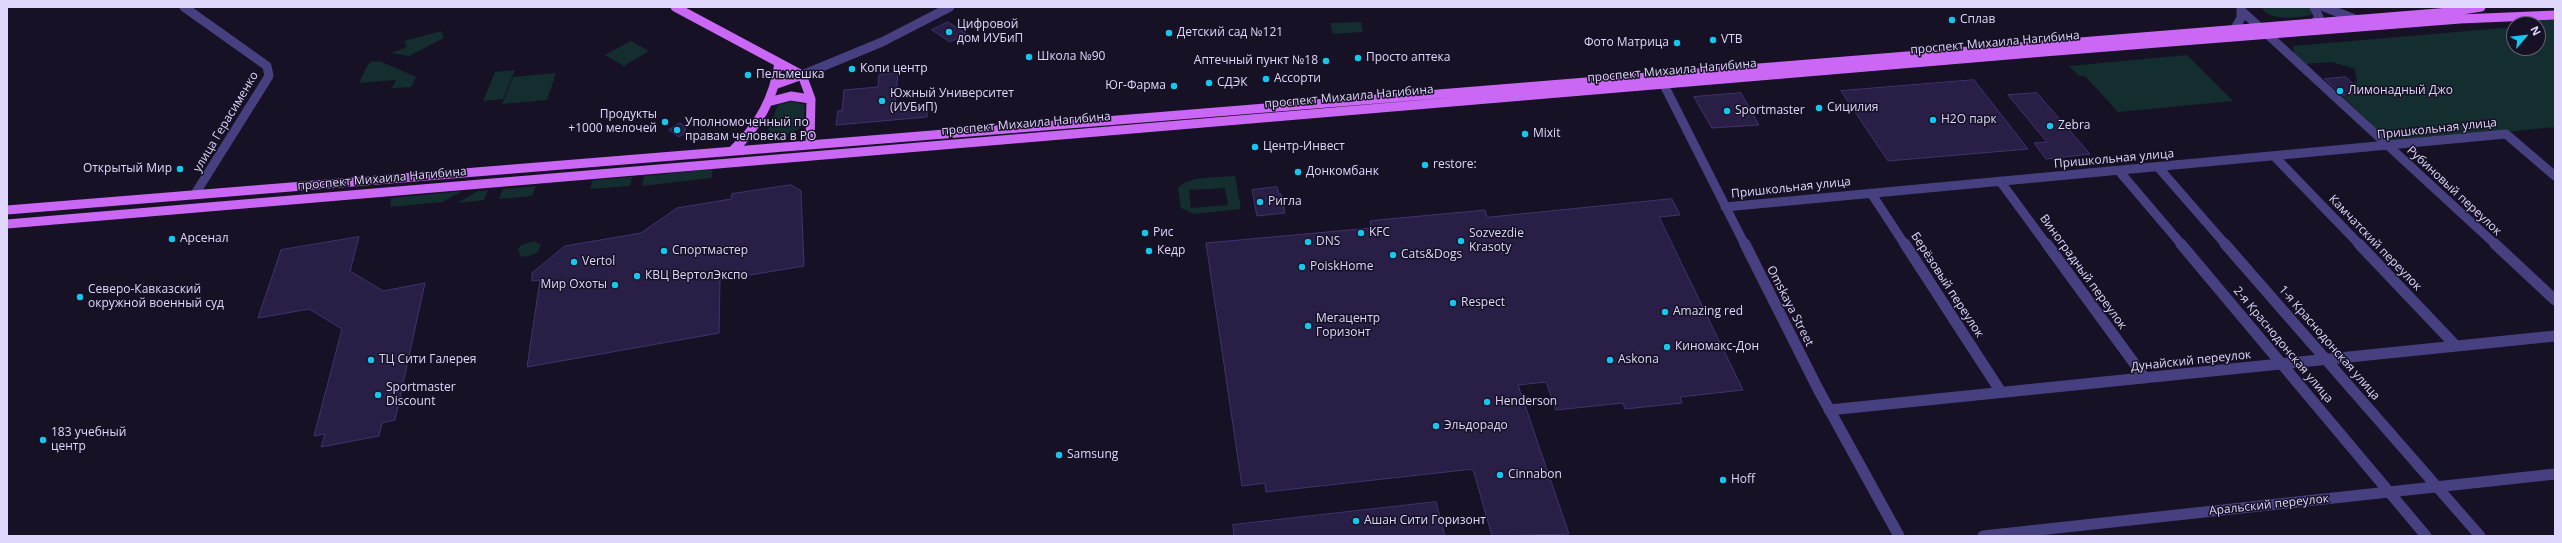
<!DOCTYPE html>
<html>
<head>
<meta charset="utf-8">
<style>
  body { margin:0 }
  #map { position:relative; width:2562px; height:543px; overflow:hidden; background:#161125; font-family:"Open Sans",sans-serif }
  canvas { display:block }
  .frame { position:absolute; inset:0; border:8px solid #dfd8fc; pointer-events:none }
  .north { position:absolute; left:2506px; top:16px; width:40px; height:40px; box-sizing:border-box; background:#161125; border:1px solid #66617b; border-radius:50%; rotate:62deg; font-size:11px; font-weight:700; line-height:16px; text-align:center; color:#dfd8fc }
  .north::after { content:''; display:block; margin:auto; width:14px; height:18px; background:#13c7ed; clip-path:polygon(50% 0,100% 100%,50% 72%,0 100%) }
</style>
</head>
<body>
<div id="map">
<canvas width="2562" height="543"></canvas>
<div class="frame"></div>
<div class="north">N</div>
</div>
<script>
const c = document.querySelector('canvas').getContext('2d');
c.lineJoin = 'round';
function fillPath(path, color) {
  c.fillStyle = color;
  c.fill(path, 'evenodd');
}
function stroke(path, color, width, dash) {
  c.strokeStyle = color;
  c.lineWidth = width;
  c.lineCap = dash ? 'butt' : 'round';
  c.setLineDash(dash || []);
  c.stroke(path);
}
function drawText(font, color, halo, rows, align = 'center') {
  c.font = font + ' "Open Sans",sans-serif';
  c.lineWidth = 3;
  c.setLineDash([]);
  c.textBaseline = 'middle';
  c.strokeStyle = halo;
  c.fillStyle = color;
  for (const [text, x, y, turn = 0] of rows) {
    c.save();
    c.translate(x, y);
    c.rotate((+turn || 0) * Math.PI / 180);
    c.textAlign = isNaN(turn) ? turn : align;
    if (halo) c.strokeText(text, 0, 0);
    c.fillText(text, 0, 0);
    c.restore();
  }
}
fillPath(new Path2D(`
  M2261 7H2311L2314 14C2301 18 2268 22 2261 7Z
  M2552 17H2555V127L2398 143 2388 140 2341 95 2364 93 2353 83 2357 82 2355 69 2332 62 2306 64 2294 54 2293 46 2514 27V48H2538V24H2525Z
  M1361 22 1363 32 1333 34 1330 23Z
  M442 31 444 38 409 56 391 53 407 47 404 41Z
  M631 41 649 51 624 66 605 55Z
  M2187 55 2233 101 2118 112 2085 76H2079L2069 66Z
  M373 61 382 62 416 77 411 87 392 88 396 80 359 83 368 64Z
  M515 70 503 99 483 101 495 72Z
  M556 73 547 100 502 104 513 77Z
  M793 101 805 105 803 127 788 134H772L768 129 778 105Z
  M713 169 711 178 642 186 644 176Z
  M1235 176 1241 209 1194 214 1181 208 1178 188C1190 175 1218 178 1235 176ZM1225 188 1228 205 1191 208 1189 190Z
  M632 177 630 186 590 189 593 180Z
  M536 186 532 196 499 199 503 189Z
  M488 190 484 200 458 203 478 191Z
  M463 191 442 202 390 207 391 198Z
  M534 241 541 245 537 253 525 257 520 255 518 248 522 245Z`), '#142e2f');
const building = new Path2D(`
  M948 22 966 34 950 42 932 30Z
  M898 73 895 106 928 103 927 117 836 125 838 111H842L844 90 878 87 879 75Z
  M2346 77 2363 93 2342 95 2325 79Z
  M1974 80 2028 149 1888 161 1841 91Z
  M1741 93 1759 125 1712 128 1694 97Z
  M2037 93 2090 154 2046 159 2034 143 2047 142 2008 95Z
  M680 123 686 127 684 134 679 137 669 130Z
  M791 185 801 191 804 266 720 280 719 333 527 367 540 280 532 281V273L565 246 641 233 677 208 731 199 732 194Z
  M1277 187 1279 194H1281L1285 213 1257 216 1252 190Z
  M1672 199 1680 215 1659 217 1743 390 1680 397 1682 403 1625 409 1623 403 1556 410 1546 382 1518 385 1569 534 1492 536 1473 469 1266 492 1265 483 1242 486 1206 243 1371 228 1370 221 1378 220 1485 210 1487 217Z
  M359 237 350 271 383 291 425 283 395 420 382 423 379 436 321 447 325 434 314 436 342 329 309 309 258 318 281 250Z
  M1436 502 1445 536H1234L1233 525Z`);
fillPath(building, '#291e45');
stroke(building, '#43326f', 1);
stroke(new Path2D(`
  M184 7 267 66 269 76 195 194
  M2324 7 2355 19
  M2242 11 2496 245
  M2235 28 2241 18V7
  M2310 28 2319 17 2314 7
  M802 75 882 42 950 7
  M1664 85 1745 245
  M2275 157 2360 245
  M2158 167 2226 245
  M2119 171 2182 245
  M2000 181 2047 245
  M1871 193 1905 245
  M1725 207 2506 134 2555 176`), '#474080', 9);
stroke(new Path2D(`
  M1745 244 1818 389 1899 536
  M1905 244 2001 392
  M2047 244 2145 378
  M2181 244 2426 536
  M2225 244 2480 536
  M2359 244 2456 346
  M2495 244 2555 300
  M1829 410 2555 336
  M1983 536 2555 474`), '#474080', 11);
stroke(new Path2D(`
  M675 7 802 75 811 99 810 144
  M777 84 802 75
  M768 102 791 96 810 99
  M732 151C758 127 774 98 779 63
  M7 210 2450 12 2481 7
  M7 224 2044 52 2460 19 2555 15`), '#ca67f4', 9);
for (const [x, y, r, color] of [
  [1952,20,4,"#13c7ed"],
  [949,32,4,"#13c7ed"],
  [1169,33,4,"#13c7ed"],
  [1713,40,4,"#13c7ed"],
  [1677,43,4,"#13c7ed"],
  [1029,57,4,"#13c7ed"],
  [1358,58,4,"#13c7ed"],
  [1326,61,4,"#13c7ed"],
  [852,69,4,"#13c7ed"],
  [748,75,4,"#13c7ed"],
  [1266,79,4,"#13c7ed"],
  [1209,83,4,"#13c7ed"],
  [1174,86,4,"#13c7ed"],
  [2340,91,4,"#13c7ed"],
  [882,101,4,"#13c7ed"],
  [1819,108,4,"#13c7ed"],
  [1727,111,4,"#13c7ed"],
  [1933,120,4,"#13c7ed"],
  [665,122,4,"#13c7ed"],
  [2050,126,4,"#13c7ed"],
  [677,130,4,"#13c7ed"],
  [1525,134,4,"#13c7ed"],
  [1255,147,4,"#13c7ed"],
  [1425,165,4,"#13c7ed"],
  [180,169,4,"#13c7ed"],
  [1298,172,4,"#13c7ed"],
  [1260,202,4,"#13c7ed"],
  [1145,233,4,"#13c7ed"],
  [1361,233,4,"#13c7ed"],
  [172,239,4,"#13c7ed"],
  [1461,241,4,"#13c7ed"],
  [1308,242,4,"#13c7ed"],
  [664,251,4,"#13c7ed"],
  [1149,251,4,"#13c7ed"],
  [1393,255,4,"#13c7ed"],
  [574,262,4,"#13c7ed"],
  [1302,267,4,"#13c7ed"],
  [637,276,4,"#13c7ed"],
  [615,285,4,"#13c7ed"],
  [80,297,4,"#13c7ed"],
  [1453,303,4,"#13c7ed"],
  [1665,312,4,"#13c7ed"],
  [1308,326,4,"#13c7ed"],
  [1667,347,4,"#13c7ed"],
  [371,360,4,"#13c7ed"],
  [1610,360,4,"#13c7ed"],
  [378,395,4,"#13c7ed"],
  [1487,402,4,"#13c7ed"],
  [1436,426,4,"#13c7ed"],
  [43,440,4,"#13c7ed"],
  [1059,455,4,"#13c7ed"],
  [1500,475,4,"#13c7ed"],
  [1723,480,4,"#13c7ed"],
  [1356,521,4,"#13c7ed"]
]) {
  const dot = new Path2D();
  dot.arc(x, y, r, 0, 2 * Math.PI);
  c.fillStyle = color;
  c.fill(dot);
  stroke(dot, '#161125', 1.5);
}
drawText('12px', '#dfd8fc', '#161125', [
  ["Сплав",1960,20],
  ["Цифровой",957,25],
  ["дом ИУБиП",957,39],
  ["Детский сад №121",1177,33],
  ["VTB",1721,40],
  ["Фото Матрица",1669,43,"right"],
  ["Школа №90",1037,57],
  ["Просто аптека",1366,58],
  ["Аптечный пункт №18",1318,61,"right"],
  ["Копи центр",860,69],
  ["Пельмешка",756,75],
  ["Ассорти",1274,79],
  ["СДЭК",1217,83],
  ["Юг-Фарма",1166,86,"right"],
  ["Лимонадный Джо",2348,91],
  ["Южный Университет",890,94],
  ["(ИУБиП)",890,108],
  ["Сицилия",1827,108],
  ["Sportmaster",1735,111],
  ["Продукты",657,115,"right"],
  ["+1000 мелочей",657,129,"right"],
  ["H2O парк",1941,120],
  ["Уполномоченный по",685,123],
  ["правам человека в РО",685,137],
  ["Zebra",2058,126],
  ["Mixit",1533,134],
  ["Центр-Инвест",1263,147],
  ["restore:",1433,165],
  ["Открытый Мир",172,169,"right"],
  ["Донкомбанк",1306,172],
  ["Ригла",1268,202],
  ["Рис",1153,233],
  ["KFC",1369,233],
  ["Sozvezdie",1469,234],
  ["Krasoty",1469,248],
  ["Арсенал",180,239],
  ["DNS",1316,242],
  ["Спортмастер",672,251],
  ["Кедр",1157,251],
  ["Cats&Dogs",1401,255],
  ["Vertol",582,262],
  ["PoiskHome",1310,267],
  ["КВЦ ВертолЭкспо",645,276],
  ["Мир Охоты",607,285,"right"],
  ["Северо-Кавказский",88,290],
  ["окружной военный суд",88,304],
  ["Respect",1461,303],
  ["Amazing red",1673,312],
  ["Мегацентр",1316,319],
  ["Горизонт",1316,333],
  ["Киномакс-Дон",1675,347],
  ["ТЦ Сити Галерея",379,360],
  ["Askona",1618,360],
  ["Sportmaster",386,388],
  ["Discount",386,402],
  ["Henderson",1495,402],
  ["Эльдорадо",1444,426],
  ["183 учебный",51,433],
  ["центр",51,447],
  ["Samsung",1067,455],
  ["Cinnabon",1508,475],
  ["Hoff",1731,480],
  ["Ашан Сити Горизонт",1364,521]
], 'left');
drawText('12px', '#dfd8fc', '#161125', [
  ["проспект Михаила Нагибина",1995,43,-5],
  ["проспект Михаила Нагибина",1672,71,-5],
  ["проспект Михаила Нагибина",1349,97,-5],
  ["улица Герасименко",226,122,-59],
  ["проспект Михаила Нагибина",1026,124,-5],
  ["Пришкольная улица",2437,129,-6],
  ["Пришкольная улица",2114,159,-5],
  ["проспект Михаила Нагибина",382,179,-5],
  ["Пришкольная улица",1791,188,-6],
  ["Рубиновый переулок",2454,191,43],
  ["Камчатский переулок",2375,243,46],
  ["Виноградный переулок",2083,272,54],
  ["Берёзовый переулок",1947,285,57],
  ["Omskaya Street",1790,306,63],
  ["1-я Краснодонская улица",2329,343,49],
  ["2-я Краснодонская улица",2283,345,50],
  ["Дунайский переулок",2191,361,-6],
  ["Аральский переулок",2269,505,-6]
]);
</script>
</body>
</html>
